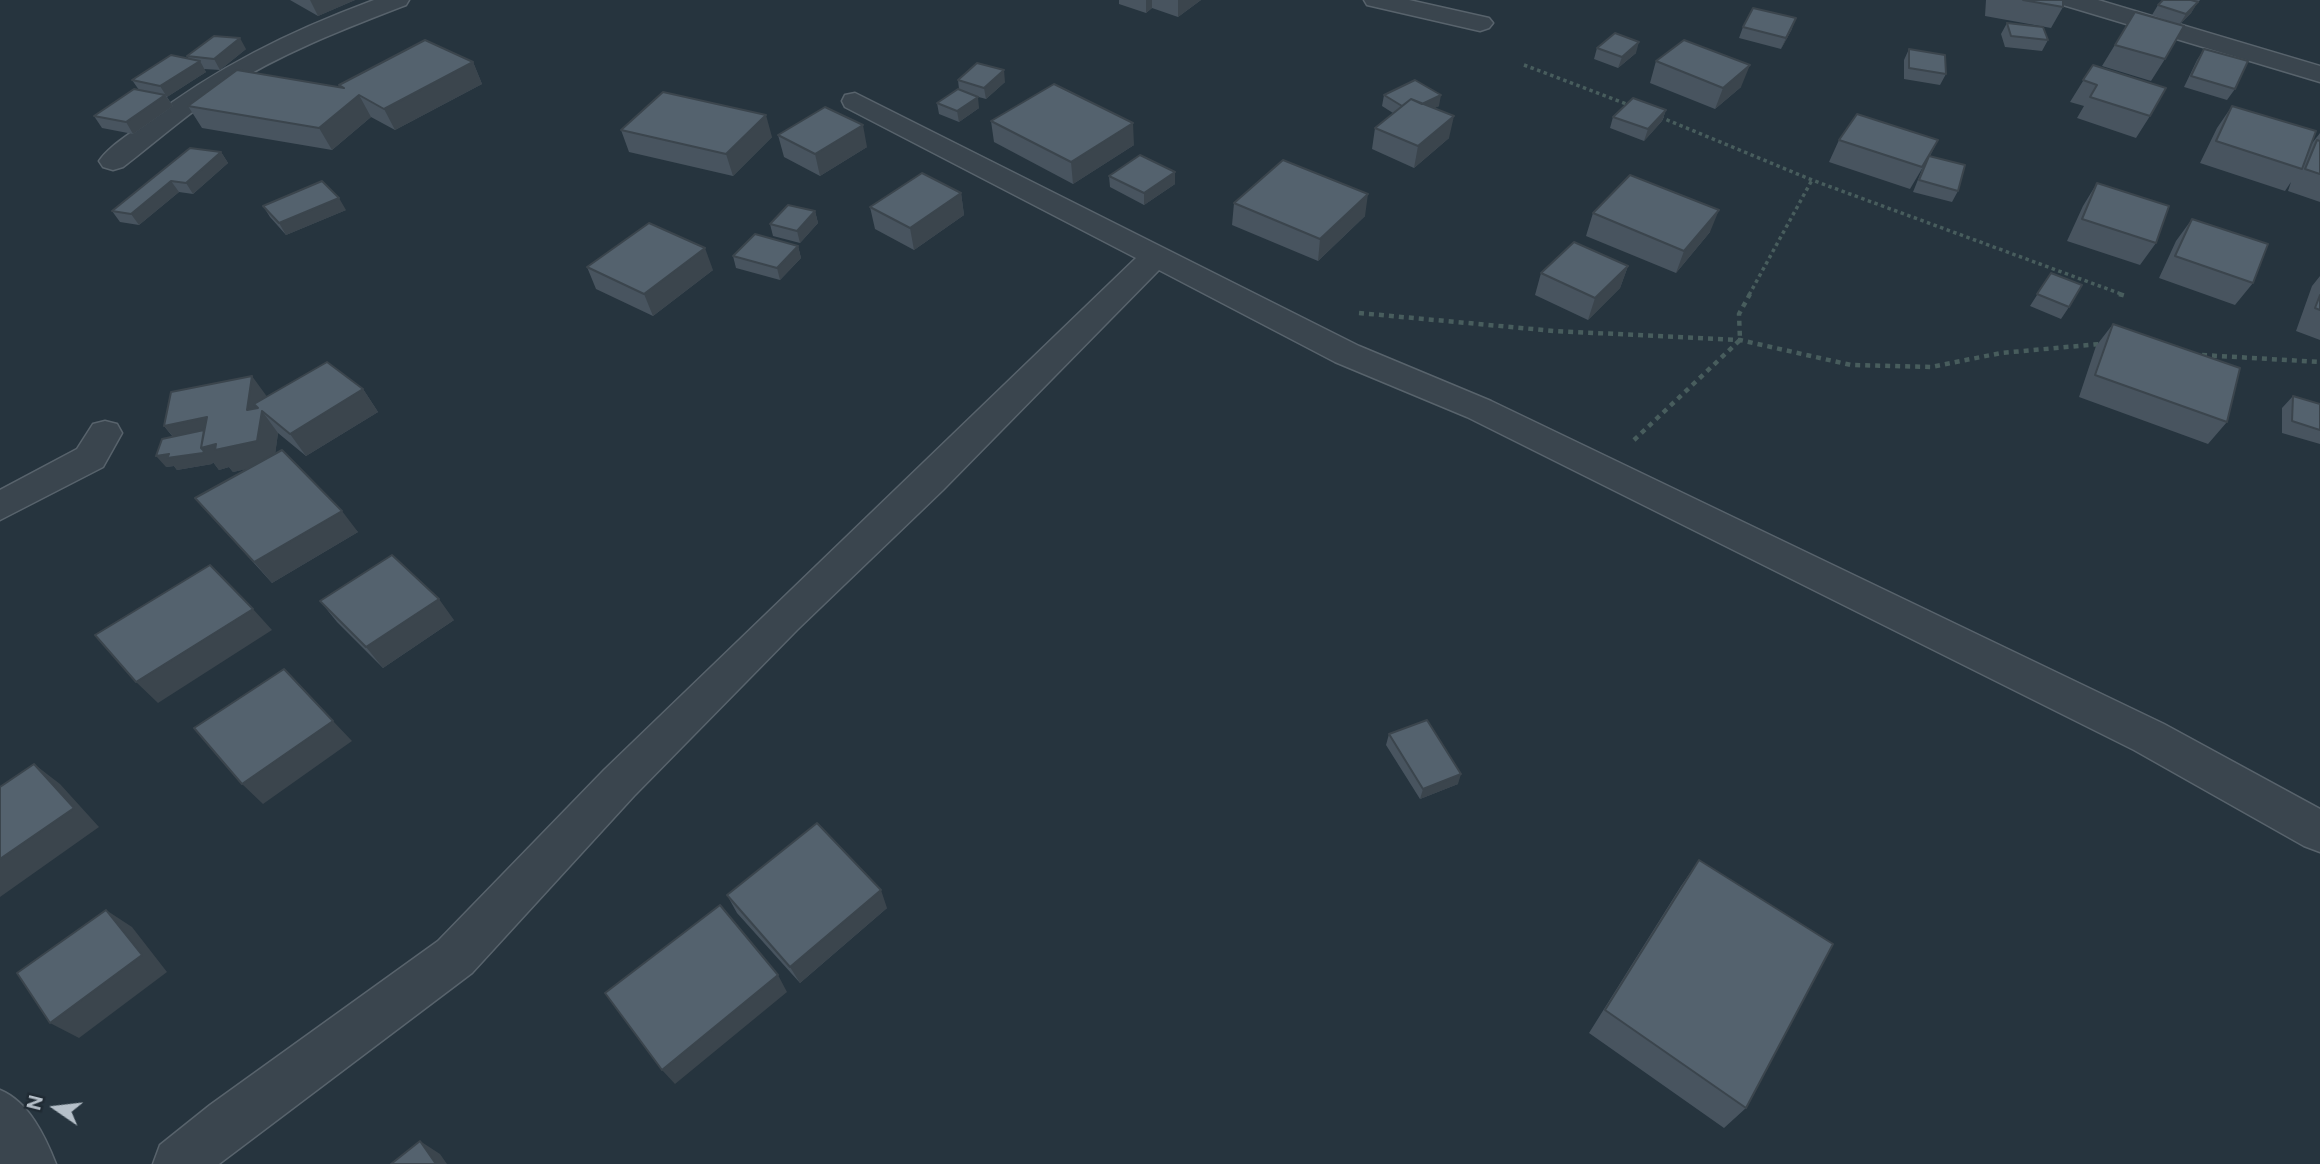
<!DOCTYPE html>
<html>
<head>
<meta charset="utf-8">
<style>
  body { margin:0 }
  #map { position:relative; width:2320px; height:1164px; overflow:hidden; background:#26343e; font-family:Figtree,sans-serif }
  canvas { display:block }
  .north { position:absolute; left:21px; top:1073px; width:70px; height:70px; -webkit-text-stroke:5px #1f2a33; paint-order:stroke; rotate:284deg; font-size:19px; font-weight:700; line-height:28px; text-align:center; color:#b6c0c9 }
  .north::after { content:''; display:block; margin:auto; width:24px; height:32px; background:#b6c0c9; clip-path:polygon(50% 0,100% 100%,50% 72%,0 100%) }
</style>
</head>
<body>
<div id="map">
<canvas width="2320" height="1164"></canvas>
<div class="north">N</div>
</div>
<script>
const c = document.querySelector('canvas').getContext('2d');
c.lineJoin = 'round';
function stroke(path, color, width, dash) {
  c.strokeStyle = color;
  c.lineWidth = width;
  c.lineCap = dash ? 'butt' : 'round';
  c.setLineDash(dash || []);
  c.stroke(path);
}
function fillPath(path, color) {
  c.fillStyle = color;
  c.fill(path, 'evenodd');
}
const minor = new Path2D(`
  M374 0H409L406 5C344 29 281 53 225 89 189 112 157 141 123 167L113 170 103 167 99 161C109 146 129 135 144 123 215 68 290 31 374 0Z
  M1364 0H1409L1489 18 1493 23 1489 28 1480 31 1367 5Z
  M2060 0H2098L2320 66V82L2063 5Z
  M855 93 1359 346 1491 401 2164 724 2320 809V852L2304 846 2134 750 1467 417 1335 362 1159 270 943 490 797 630 634 796 472 973 219 1164H153L160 1145 210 1105 438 941 604 770 1136 258 845 107 842 101 845 95Z
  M105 421 117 424 122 433 103 467 0 520V490L77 449 93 424Z
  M0 1090C29 1102 45 1136 56 1164H0Z`);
stroke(minor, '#58636c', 3);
stroke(new Path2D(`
  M1524 65 1629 105
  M1660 117 1812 180 2124 295
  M1749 295 1812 180`), '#485d5d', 3.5, [3.5, 3.5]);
stroke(new Path2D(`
  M2119 294 2126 296
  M1359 313 1554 331 1740 340 1851 365 1931 367 2001 353 2100 344
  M2202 355 2320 362
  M1634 440 1740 340 1739 314 1750 294`), '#485d5d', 4.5, [5, 5]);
fillPath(minor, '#3a454e');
fillPath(new Path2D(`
  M290 0H355L318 16Z
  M1119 0H1201L1178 17 1152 8 1146 13 1119 4Z
  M1986 0H2063V7L2051 28 1985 16Z
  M2163 0H2200L2198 3H2197L2191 13 2179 25 2152 15 2158 5Z
  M2135 12 2165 59 2151 81 2102 66Z
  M2007 23 2048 40 2042 51 2005 47 2001 34Z
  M1743 27 1792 29 1781 49 1739 38Z
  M1597 48 1636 53 1618 68 1594 59Z
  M246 49 220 70 204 69 206 72 167 97 173 106 133 134 102 128 94 116 139 90 132 80 189 59 187 56Z
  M1909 49 1946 74 1940 85 1904 79V60Z
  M2204 49 2235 89 2227 100 2184 87 2197 60Z
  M1656 61 1741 87 1715 109 1650 83Z
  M473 62 482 84 395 130 371 117 332 150 202 128 188 106 341 87 339 85Z
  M2093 65 2150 116 2136 138 2077 118 2084 106 2070 102Z
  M958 80 1005 82 986 99 975 96 979 108 959 122 939 114 937 103 959 89Z
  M1384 95 1439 106 1434 108 1449 138 1414 168 1372 149 1375 128 1393 113 1382 106Z
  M2232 106 2309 149 2313 142 2320 133V202L2288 191 2291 182 2285 191 2200 163 2217 128Z
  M1666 110 1662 121 1644 141 1610 128 1613 117Z
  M991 121 1134 145 1073 184 994 142Z
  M621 130 772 137 733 176 629 152Z
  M778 135 867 147 820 176 784 157Z
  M1839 140H1938L1930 156 1958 191 1952 202 1913 192 1923 167 1910 189 1829 162Z
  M221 152 228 163 193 194 179 192 139 225 120 222 112 211Z
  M1109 176 1175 184 1144 205 1110 187Z
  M2097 183 2156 243 2140 265 2067 241 2083 206Z
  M961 193 964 215 914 250 875 229 870 207Z
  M1234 203 1365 216 1318 261 1232 225Z
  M263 206 346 210 286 235 270 217Z
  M815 211 818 223 800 243 773 236 770 224Z
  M1593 213 1710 232 1676 273 1586 236Z
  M2192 219 2253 283 2235 305 2159 278 2176 241Z
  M798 246 801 258 780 280 736 268 733 256Z
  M1628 266 1620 288 1588 320 1535 295 1541 273Z
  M587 267 713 270 653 316 596 289Z
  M2051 273 2069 307 2061 319 2030 306Z
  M2320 276V340L2296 331 2312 286Z
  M2113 324 2227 422 2208 444 2079 397 2096 346Z
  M363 389 378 412 306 456 278 433 275 454 358 532 272 583 195 498 250 468 233 472 229 467 219 470 213 462 212 464 177 470 174 466 166 467 173 437 164 426 267 396Z
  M2293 396 2320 404V444L2282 433V408Z
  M320 601 454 620 383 668 337 622Z
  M1389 734 1458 784 1420 799 1386 745Z
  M1699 860 1746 1108 1724 1128 1589 1033 1681 886Z
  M727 895 887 908 800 983 737 913Z`), '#48545f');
fillPath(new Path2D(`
  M310 0H355L318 16Z
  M1146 0H1152V8L1146 13Z
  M1178 0H1201L1178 17Z
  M2198 2 2191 13 2179 25 2186 14Z
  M1796 18 1792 29 1781 49 1786 38Z
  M240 38 246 49 220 70 214 59Z
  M1639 42 1636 53 1618 68 1622 57Z
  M200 61 206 72 167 97 160 86Z
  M473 62 482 84 395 130 384 109Z
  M1750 65 1741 87 1715 109 1723 88Z
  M1004 70 1005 82 986 99 984 88Z
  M165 95 173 106 133 134 126 122Z
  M359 95 371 117 332 150 319 128Z
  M1441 95 1439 106 1407 121 1409 110Z
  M978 97 979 108 959 122 957 111Z
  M1666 110 1662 121 1644 141 1648 129Z
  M766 115 772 137 733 176 726 154Z
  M1454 116 1449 138 1414 168 1418 146Z
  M1133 123 1134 145 1073 184 1071 162Z
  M863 125 867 147 820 176 815 154Z
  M221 152 228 163 193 194 186 183Z
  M1175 172V184L1144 205V193Z
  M171 181 179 192 139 225 131 214Z
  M961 193 964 215 914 250 910 228Z
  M1368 194 1365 216 1318 261 1320 239Z
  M339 198 346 210 286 235 279 223Z
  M1719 210 1710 232 1676 273 1684 251Z
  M815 211 818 223 800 243 797 231Z
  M798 246 801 258 780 280 777 268Z
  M705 248 713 270 653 316 644 294Z
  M1628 266 1620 288 1588 320 1595 298Z
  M252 376 268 398 262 411 278 433 274 463 233 472 229 467 219 470 213 462 212 464 177 470 174 466 166 467 156 456 183 448 164 426 247 410Z
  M363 389 378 412 306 456 290 434Z
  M342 511 358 532 272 583 254 562Z
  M439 599 454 620 383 668 366 647Z
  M253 609 272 630 158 703 136 682Z
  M333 721 352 741 263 804 242 784Z
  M34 764 60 784 99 827 0 897V859Z
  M1461 774 1458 784 1420 799 1423 789Z
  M881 890 887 908 800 983 790 967Z
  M106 910 132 927 167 972 79 1038 50 1023Z
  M778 975 787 992 675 1084 662 1070Z
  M420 1141 440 1154 447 1164H436Z`), '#3b454d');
const building = new Path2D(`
  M2023 0H2063V7Z
  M2163 0H2191L2198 2 2186 14 2158 5Z
  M1753 8 1796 18 1786 38 1743 27Z
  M2135 12 2184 26 2165 59 2115 45Z
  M2007 23 2043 27 2048 40 2011 36Z
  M1615 33 1639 42 1622 57 1597 48Z
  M214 36 240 38 214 59 187 56Z
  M425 40 473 62 384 109 359 95 319 128 188 106 237 70 344 88 339 85Z
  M1684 40 1750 65 1723 88 1656 61Z
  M1909 49 1945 55 1946 74 1909 68Z
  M2204 49 2248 61 2235 89 2191 76Z
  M171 55 200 61 160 86 132 80Z
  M977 63 1004 70 984 88 958 80Z
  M2093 65 2166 88 2150 116 2090 97 2097 85 2083 80Z
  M1415 80 1441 95 1422 104 1411 99 1402 106 1384 95Z
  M1054 84 1133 123 1071 162 991 121Z
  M134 89 165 95 126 122 94 116Z
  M958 89 978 97 957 111 937 103Z
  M663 92 766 115 726 154 621 130Z
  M1633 98 1666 110 1648 129 1613 117Z
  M1411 99 1454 116 1418 146 1375 128Z
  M2232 106 2316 131 2302 169 2216 141Z
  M825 107 863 125 815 154 778 135Z
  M1857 114 1938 140 1922 167 1839 140Z
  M2317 140 2320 141V174L2305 169Z
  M190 148 221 152 186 183 171 181 131 214 112 211Z
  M1140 155 1175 172 1144 193 1109 176Z
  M1929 156 1965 165 1958 191 1919 180Z
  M1283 160 1368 194 1320 239 1234 203Z
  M922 173 961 193 910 228 870 207Z
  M1630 175 1719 210 1684 251 1593 213Z
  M322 181 339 198 279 223 263 206Z
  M2097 183 2169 206 2156 243 2082 219Z
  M788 205 815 211 797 231 770 224Z
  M2192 219 2268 244 2253 283 2175 256Z
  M649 223 705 248 644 294 587 267Z
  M755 234 798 246 777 268 733 256Z
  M1574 242 1628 266 1595 298 1541 273Z
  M2051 273 2082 285 2069 307 2037 294Z
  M2320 295V310L2315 308Z
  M2113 324 2240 368 2227 422 2095 375Z
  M327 362 363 389 290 434 262 411 257 441 215 450 216 444 201 448 207 417 164 426 171 392 252 376 247 410 258 408 254 404Z
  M2293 396 2320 404V430L2292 421Z
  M204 430 201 448 204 451 203 453 167 458 169 454 156 456 162 439Z
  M282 450 342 511 254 562 195 498Z
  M392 555 439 599 366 647 320 601Z
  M210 565 253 609 136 682 95 635Z
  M284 669 333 721 242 784 194 728Z
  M1427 720 1461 774 1423 789 1389 734Z
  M34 764 74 808 0 859V787Z
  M817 823 881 890 790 967 727 895Z
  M1699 860 1833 944 1746 1108 1605 1010Z
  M720 905 778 975 662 1070 605 993Z
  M106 910 142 955 50 1023 17 973Z
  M420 1141 436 1164H391Z`);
fillPath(building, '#54626e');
stroke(building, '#3b454d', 2);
</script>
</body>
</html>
